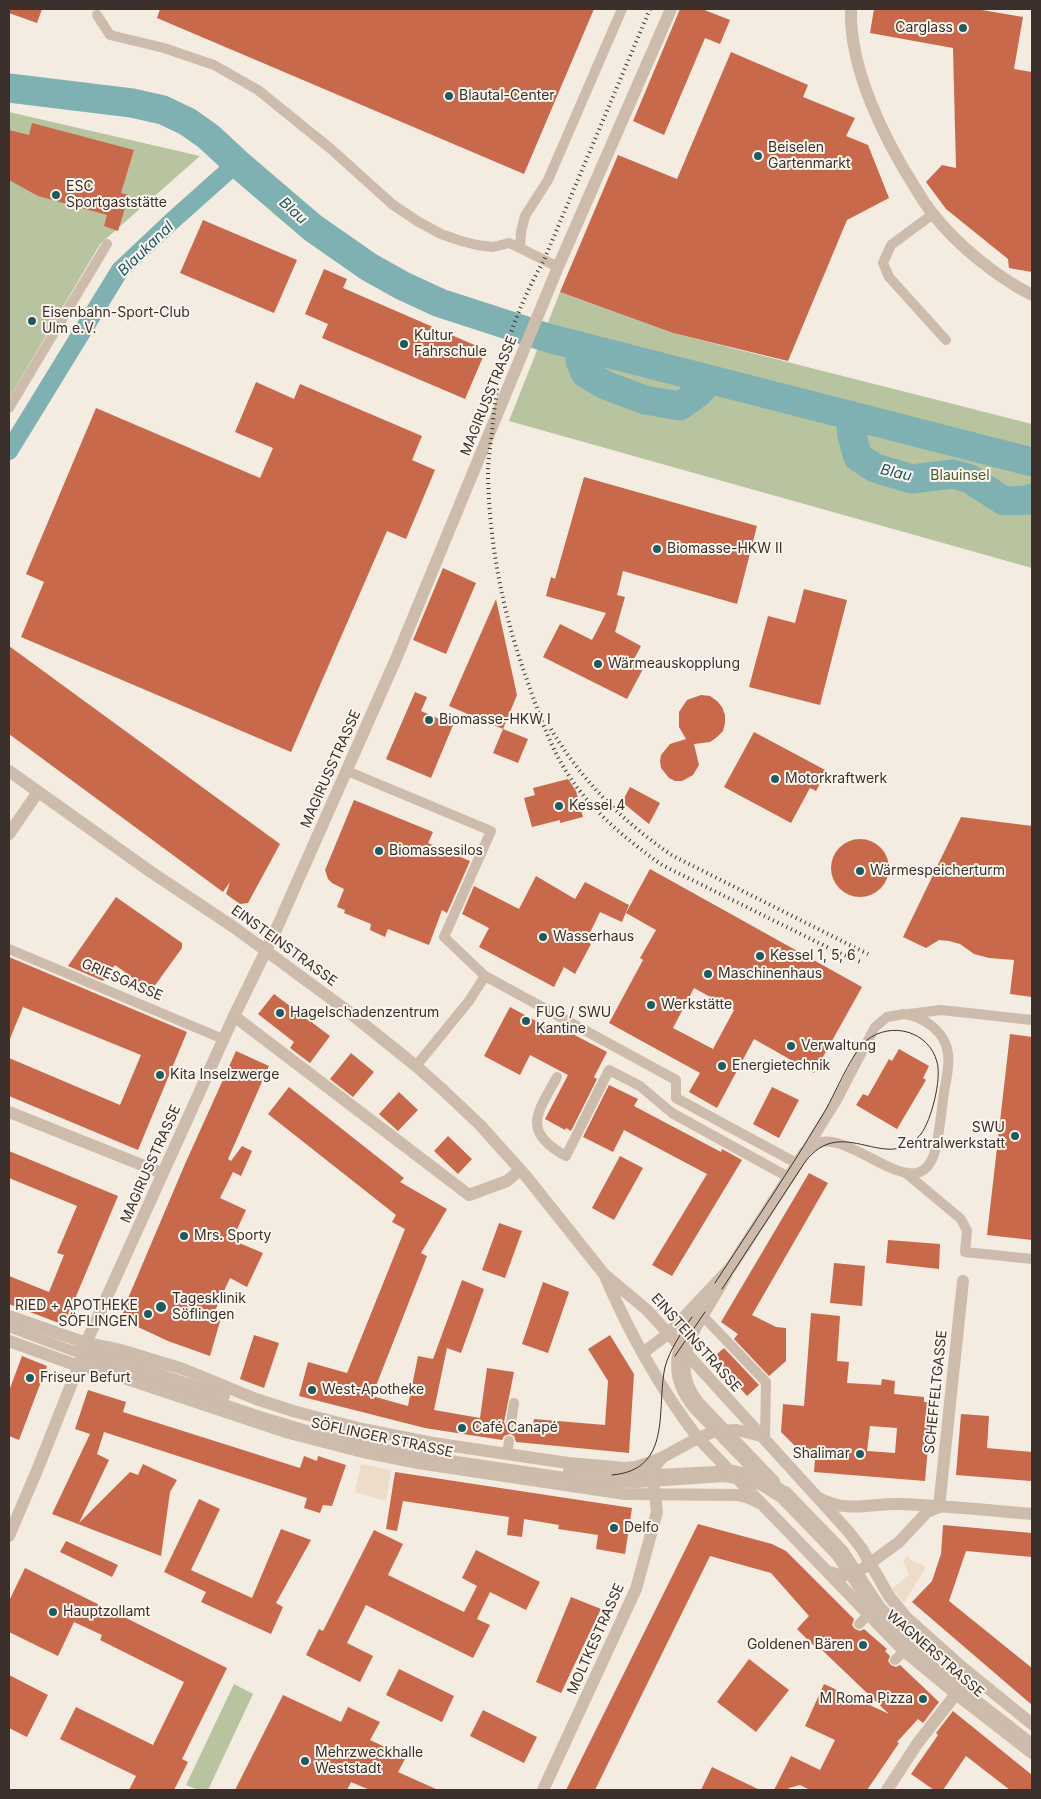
<!DOCTYPE html>
<html>
<head>
<meta charset="utf-8">
<style>
  body { margin:0 }
  #map { position:relative; width:1041px; height:1799px; overflow:hidden; background:#f4ebe1; font-family:Inter,sans-serif }
  canvas { display:block }
  .frame { position:absolute; inset:0; border:10px solid #3b302b; pointer-events:none }
</style>
</head>
<body>
<div id="map">
<canvas width="1041" height="1799"></canvas>
<div class="frame"></div>
</div>
<script>
const c = document.querySelector('canvas').getContext('2d');
c.lineJoin = 'round';
function fillPath(path, color) {
  c.fillStyle = color;
  c.fill(path, 'evenodd');
}
function stroke(path, color, width, dash) {
  c.strokeStyle = color;
  c.lineWidth = width;
  c.lineCap = dash ? 'butt' : 'round';
  c.setLineDash(dash || []);
  c.stroke(path);
}
function drawText(font, color, halo, rows, align = 'center') {
  c.font = font + ' Inter,sans-serif';
  c.lineWidth = 4;
  c.setLineDash([]);
  c.textBaseline = 'middle';
  c.strokeStyle = halo;
  c.fillStyle = color;
  for (const [text, x, y, turn = 0] of rows) {
    c.save();
    c.translate(x, y);
    c.rotate((+turn || 0) * Math.PI / 180);
    c.textAlign = isNaN(turn) ? turn : align;
    if (halo) c.strokeText(text, 0, 0);
    c.fillText(text, 0, 0);
    c.restore();
  }
}
fillPath(new Path2D(`
  M9 112 200 156 100 244 9 398Z
  M560 292 673 333 1032 424V568L509 421Z
  M234 1684 253 1694 208 1790H198L186 1785Z`), '#b8c4a0');
fillPath(new Path2D(`
  M361 1464 391 1470 386 1501 355 1492Z
  M907 1556 911 1560 926 1567 904 1603 892 1589 909 1574 903 1562Z`), '#ecdcc8');
stroke(new Path2D(`
  M9 451 120 270 172 221 237 163`), '#7fb0b2', 18);
stroke(new Path2D(`
  M9 88 132 103 163 110 188 122 209 137 237 163 313 228 369 267 403 286 440 303 548 338 1032 462
  M580 347V361L585 373 605 385 645 400 680 406 698 393 710 380
  M850 415 852 436 858 457 875 468 912 479 953 474 970 479 1004 501 1030 500 1032 498`), '#7fb0b2', 29);
fillPath(new Path2D(`
  M9 9H42L37 23 9 13Z
  M160 9H594L524 174 157 18Z
  M680 9H702L730 20 720 44 705 38 664 135 633 121Z
  M874 9H976L1023 17 1014 69 1032 72V272L1009 268 1008 259 946 209 926 182 942 165 956 168 953 48 870 33Z
  M731 52 808 85 803 97 855 118 846 136 868 145 889 198 847 220 788 361 673 333 560 292 618 155 677 179Z
  M32 123 134 150 121 193 129 195 118 231 104 226 107 215 38 196 9 180V130L29 135Z
  M203 220 297 260 274 313 180 273Z
  M324 269 347 279 343 288 486 350 465 399 322 338 328 324 305 314Z
  M256 382 294 399 300 384 422 436 412 460 435 470 406 539 387 531 291 752 21 637 44 582 26 574 96 408 260 478 273 448 235 432Z
  M584 477 757 526 737 604 623 571 617 595 625 597 615 632 641 646 633 661 644 667 627 699 543 657 560 624 592 640 606 613 546 596 551 577 555 579Z
  M443 568 476 583 446 654 413 640Z
  M804 589 847 600 820 705 749 687 768 616 795 623Z
  M496 599 517 695 503 729 449 706Z
  M9 646 280 844 248 903 240 904 226 894 230 882 223 892 9 734Z
  M415 692 427 697 421 711 453 725 431 778 386 759Z
  M701 695 710 696 717 701 722 707 725 715V723L723 731 717 737 710 742 694 744 699 765 693 775 682 781H675L669 778 661 768 660 761 661 755 670 744 686 739 679 727V712L687 700Z
  M503 729 528 739 518 763 493 753Z
  M754 732 827 771 816 791 810 788 791 823 724 787Z
  M568 779 576 791 583 817 560 823V820L532 827 524 798 535 795 533 788Z
  M630 787 660 803 649 824 622 802Z
  M354 800 433 832 428 843 470 861 447 913 442 910 429 945 388 929 385 937 370 930 371 924 344 913 345 910 337 907 344 889 332 883 328 879 325 870Z
  M961 817 1032 826V997L1010 994 1014 960 989 958 974 954 960 944 949 941 939 940 926 948 903 937Z
  M831 868a29 29 0 1 1 58 0a29 29 0 1 1-58 0Z
  M650 869 862 987 814 1073 754 1039 717 1108 689 1092 700 1073 609 1023 643 960 640 958 656 930 626 913ZM694 988 734 1010 713 1049 673 1028Z
  M536 876 575 899 585 882 629 905 622 922 600 912 586 941 591 944 575 974 564 967 554 987 479 947 489 928 462 914 474 886 519 909Z
  M116 897 182 943V948L151 991 115 965 103 981 68 966Z
  M9 957 187 1032 138 1150 9 1096V1058L120 1105 141 1055 23 1007 9 1041Z
  M274 994 330 1036 310 1063 290 1048 294 1042 258 1014Z
  M510 1007 564 1036 567 1031 607 1052 594 1077 597 1079 571 1131 566 1128 565 1130 545 1119 568 1075 530 1055 520 1075 484 1056Z
  M1010 1034 1032 1037V1240L987 1235Z
  M899 1049 929 1066 923 1078 926 1080 897 1129 856 1105 863 1094 868 1096 889 1059 892 1061Z
  M236 1051 269 1066 228 1159 231 1161 242 1146 252 1151 241 1176 233 1172 220 1198 246 1210 232 1240 263 1253 247 1287 230 1278 213 1315 221 1318 210 1356 168 1341 125 1321 123 1313 126 1303 185 1164Z
  M351 1053 374 1072 353 1097 330 1079Z
  M609 1085 638 1099 634 1106 721 1152 722 1149 742 1160 672 1276 652 1265 707 1174 624 1130 613 1152 583 1137Z
  M289 1087 404 1178 400 1182 447 1209 421 1253 427 1256 372 1396 408 1406 418 1356 433 1359 462 1280 484 1289 461 1353 447 1348 434 1410 480 1418 487 1368 514 1372 504 1422 507 1429H514L518 1424 533 1426 534 1419 605 1425 608 1381 588 1349 610 1335 634 1374 629 1453 516 1442 514 1436 510 1434 504 1436 502 1440 425 1428 299 1396 308 1362 347 1373 405 1229 392 1222 396 1215 268 1114Z
  M772 1087 799 1100 779 1138 753 1124Z
  M399 1092 418 1110 398 1131 379 1114Z
  M448 1136 472 1159 458 1174 434 1151Z
  M9 1151 118 1196 64 1325 9 1304V1276L49 1292 64 1255 57 1253 77 1206 9 1178Z
  M620 1156 643 1168 614 1220 592 1208Z
  M809 1173 828 1183 752 1315 776 1327 786 1328V1361L769 1376 734 1339 738 1334 721 1322Z
  M499 1223 522 1231 505 1278 482 1270Z
  M888 1240 940 1244 939 1269 886 1263Z
  M834 1263 865 1266 862 1306 830 1303Z
  M543 1282 569 1292 548 1353 522 1344Z
  M811 1313 840 1316 837 1361 849 1362 847 1383 881 1385 882 1379 895 1381 894 1394 924 1397V1402H932L925 1481 814 1472 815 1459H809V1452L799 1450 781 1432 783 1404 804 1406ZM870 1426 897 1428 895 1453 867 1451Z
  M254 1335 279 1343 264 1388 240 1379Z
  M724 1348 759 1385 747 1396 733 1380 716 1355Z
  M22 1356 47 1366 19 1440 9 1436V1391Z
  M88 1390 126 1402 123 1412 300 1468 304 1456 317 1461 318 1456 346 1465 332 1506 323 1505 320 1513 304 1508 307 1498 104 1432 97 1454 109 1460 79 1523 130 1472 138 1475 143 1464 177 1480 170 1492 161 1556 52 1514 90 1434 75 1429Z
  M961 1414 989 1416 987 1448 1032 1452 1031 1481 956 1475Z
  M395 1472 632 1508 625 1554 596 1549 598 1535 558 1529 559 1525 524 1519 522 1537 507 1535 509 1517 403 1501 397 1531 386 1529Z
  M199 1499 220 1509 191 1570 252 1598 281 1529 311 1540 276 1603 283 1607 271 1634 201 1602 206 1592 164 1572Z
  M698 1524 772 1544 786 1551 854 1619 852 1625 855 1629 860 1631 864 1629 887 1649 885 1651 890 1656 888 1661 891 1665 896 1667 900 1665 939 1702 923 1723 918 1719 897 1742 899 1743 867 1790H810L800 1785 789 1788 788 1790H774L791 1756 820 1770 835 1740 805 1726 824 1684 889 1714 821 1649 819 1651 797 1629 809 1616 771 1573 710 1556 595 1790H566Z
  M943 1525 1032 1533V1557L966 1551 949 1601 1032 1668V1705L912 1602 932 1581 941 1554Z
  M374 1530 403 1544 388 1575 464 1612 477 1586 462 1578 476 1550 540 1582 526 1610 490 1592 477 1619 490 1625 473 1658 366 1605 347 1643 373 1656 360 1682 306 1655 319 1629 323 1631Z
  M66 1541 118 1565 112 1577 60 1552Z
  M25 1568 227 1668 182 1759 188 1762 174 1790H129L136 1776 60 1739 76 1707 153 1745 184 1682 100 1640 102 1635 74 1622 58 1656 9 1632V1601Z
  M571 1597 601 1609 561 1693 536 1682Z
  M749 1659 789 1690 756 1732 717 1702Z
  M399 1669 454 1696 442 1722 386 1695Z
  M9 1675 48 1695 27 1737 9 1728Z
  M283 1695 341 1722 348 1707 380 1722 370 1740 406 1757 398 1772 438 1790H370L351 1782 347 1790H235Z
  M483 1710 537 1737 524 1763 470 1736Z
  M953 1711 1032 1775V1790H1010L966 1756 943 1790H934L911 1774 938 1735 936 1733Z
  M712 1767 760 1790H701Z`), '#c8694b');
stroke(new Path2D(`
  M97 15 110 35 164 48 214 65 258 90 331 149 392 204 417 221 441 234 461 241 477 245 493 247 509 243 520 248
  M933 214 891 245 883 263 889 277 946 340
  M558 267 520 248 521 232 525 216 548 180 622 9
  M9 408 107 244
  M347 771 491 831 444 937 485 976
  M9 949 223 1039
  M904 1014C925 1017 945 1032 948 1053 950 1066 946 1079 944 1092 942 1109 940 1126 937 1142 925 1216 860 1135 821 1142 815 1144 810 1148 805 1152L837 1100 875 1027 887 1017Z
  M909 1014 941 1010 1032 1020
  M416 1066 469 1001 485 976 676 1080V1098L798 1164
  M557 1077C538 1112 520 1131 566 1156L609 1070 640 1086 672 1113 790 1178
  M907 1174 961 1219 967 1231 965 1252 1032 1259
  M729 1271C710 1315 661 1356 700 1403L775 1481
  M699 1307C676 1342 664 1374 694 1409L759 1476
  M700 1313 766 1382 765 1440
  M9 1327 124 1370 257 1415 320 1434 376 1447 416 1455 599 1482 635 1483 724 1477 743 1480 760 1485 781 1498 836 1555 873 1609 894 1632 928 1662 1032 1743
  M80 1346 225 1396
  M511 1423 514 1403
  M507 1454 509 1441
  M568 1471 620 1476 734 1470 759 1476 772 1482 790 1496
  M786 1491 843 1550 880 1606 908 1636
  M859 1624 868 1615
  M895 1660 904 1651`), '#cdbbac', 10);
stroke(new Path2D(`
  M851 9C849 68 884 139 916 189 921 197 926 206 933 214 957 245 997 277 1032 295
  M9 834 38 792
  M234 1016 469 1195 507 1181 520 1170
  M9 1112 162 1173
  M644 1352 668 1334 731 1267 805 1152
  M939 1507 963 1281
  M9 1536 38 1468 79 1365
  M543 1790 636 1589 657 1512 655 1495
  M887 1790 917 1744 956 1694`), '#cdbbac', 12);
stroke(new Path2D(`
  M9 771 151 872 235 928 345 1009 416 1066 442 1089 480 1125 525 1175 604 1274 647 1310 848 1531 862 1549 889 1596 906 1617 963 1668 1032 1724
  M605 1276C628 1331 661 1390 698 1438L904 1651 956 1694 1032 1753
  M9 1316 86 1343 121 1350 183 1369 256 1399 293 1411 362 1429 433 1443 568 1463 625 1468 636 1467 651 1462 663 1457 698 1438 716 1431 737 1430 761 1436
  M9 1341 70 1363 121 1377 289 1433 363 1452 418 1463 625 1494 738 1495 749 1498 761 1504
  M79 1365 86 1343 234 1016 275 932 396 659 558 267 671 9
  M655 1495C652 1480 651 1468 663 1457
  M821 1499C847 1513 873 1503 901 1504 945 1506 988 1510 1032 1514
  M827 1571 842 1576 858 1572 899 1542 927 1512 939 1507`), '#cdbbac', 12);
stroke(new Path2D(`
  M715 1283C752 1226 790 1170 825 1111 835 1094 853 1050 867 1040 891 1021 929 1031 937 1062 942 1079 931 1121 921 1134 886 1176 843 1112 805 1162L722 1289
  M675 1356 705 1312
  M612 1475C673 1470 656 1409 665 1367 670 1349 682 1332 692 1317`), '#3b302b', 1);
stroke(new Path2D(`
  M650 9 544 260C525 294 509 331 501 368 497 386 495 403 493 421 492 438 488 456 488 473 489 544 503 614 527 680 539 714 550 747 569 776 593 812 627 840 662 865L837 952 863 963
  M551 729C582 781 623 822 673 856L868 954`), '#3b302b', 4, [1, 4]);
for (const [x, y, r, color] of [
  [963,28,5,"#1f5a5e"],
  [449,96,5,"#1f5a5e"],
  [758,156,5,"#1f5a5e"],
  [56,195,5,"#1f5a5e"],
  [32,321,5,"#1f5a5e"],
  [404,344,5,"#1f5a5e"],
  [657,549,5,"#1f5a5e"],
  [598,664,5,"#1f5a5e"],
  [429,720,5,"#1f5a5e"],
  [775,779,5,"#1f5a5e"],
  [559,806,5,"#1f5a5e"],
  [379,851,5,"#1f5a5e"],
  [860,871,5,"#1f5a5e"],
  [543,937,5,"#1f5a5e"],
  [760,956,5,"#1f5a5e"],
  [708,974,5,"#1f5a5e"],
  [651,1005,5,"#1f5a5e"],
  [280,1013,5,"#1f5a5e"],
  [526,1021,5,"#1f5a5e"],
  [791,1046,5,"#1f5a5e"],
  [722,1066,5,"#1f5a5e"],
  [160,1075,5,"#1f5a5e"],
  [1015,1136,5,"#1f5a5e"],
  [184,1236,5,"#1f5a5e"],
  [161,1307,6,"#1f5a5e"],
  [148,1314,5,"#1f5a5e"],
  [30,1378,5,"#1f5a5e"],
  [312,1390,5,"#1f5a5e"],
  [462,1428,5,"#1f5a5e"],
  [860,1454,5,"#1f5a5e"],
  [614,1528,5,"#1f5a5e"],
  [53,1612,5,"#1f5a5e"],
  [863,1645,5,"#1f5a5e"],
  [923,1699,5,"#1f5a5e"],
  [305,1761,5,"#1f5a5e"]
]) {
  const dot = new Path2D();
  dot.arc(x, y, r, 0, 2 * Math.PI);
  c.fillStyle = color;
  c.fill(dot);
  stroke(dot, '#fbf5ee', 2);
}
drawText('14px', '#3b302b', '#fbf5ee', [
  ["Carglass",953,28,"right"],
  ["Blautal-Center",459,96],
  ["Beiselen",768,148],
  ["Gartenmarkt",768,164],
  ["ESC",66,187],
  ["Sportgaststätte",66,203],
  ["Eisenbahn-Sport-Club",42,313],
  ["Ulm e.V.",42,329],
  ["Kultur",414,336],
  ["Fahrschule",414,352],
  ["Biomasse-HKW II",667,549],
  ["Wärmeauskopplung",608,664],
  ["Biomasse-HKW I",439,720],
  ["Motorkraftwerk",785,779],
  ["Kessel 4",569,806],
  ["Biomassesilos",389,851],
  ["Wärmespeicherturm",870,871],
  ["Wasserhaus",553,937],
  ["Kessel 1, 5, 6",770,956],
  ["Maschinenhaus",718,974],
  ["Werkstätte",661,1005],
  ["Hagelschadenzentrum",290,1013],
  ["FUG / SWU",536,1013],
  ["Kantine",536,1029],
  ["Verwaltung",801,1046],
  ["Energietechnik",732,1066],
  ["Kita Inselzwerge",170,1075],
  ["SWU",1005,1128,"right"],
  ["Zentralwerkstatt",1005,1144,"right"],
  ["Mrs. Sporty",194,1236],
  ["Tagesklinik",172,1299],
  ["Söflingen",172,1315],
  ["RIED + APOTHEKE",138,1306,"right"],
  ["SÖFLINGEN",138,1322,"right"],
  ["Friseur Befurt",40,1378],
  ["West-Apotheke",322,1390],
  ["Café Canapé",472,1428],
  ["Shalimar",850,1454,"right"],
  ["Delfo",624,1528],
  ["Hauptzollamt",63,1612],
  ["Goldenen Bären",853,1645,"right"],
  ["M Roma Pizza",913,1699,"right"],
  ["Mehrzweckhalle",315,1753],
  ["Weststadt",315,1769]
], 'left');
drawText('14px', '#3b302b', '#fbf5ee', [
  ["MAGIRUSSTRASSE",489,396,-68],
  ["MAGIRUSSTRASSE",331,769,-66],
  ["EINSTEINSTRASSE",284,946,36],
  ["GRIESGASSE",122,980,23],
  ["MAGIRUSSTRASSE",151,1164,-66],
  ["EINSTEINSTRASSE",696,1343,48],
  ["SCHEFFELTGASSE",936,1392,-84],
  ["SÖFLINGER STRASSE",382,1438,12],
  ["MOLTKESTRASSE",596,1639,-66],
  ["WAGNERSTRASSE",935,1654,41]
]);
drawText('14px', '#4a5a2e', '#fbf5ee', [
  ["Blauinsel",960,476]
]);
drawText('italic 15px', '#1f5a5e', '#fbf5ee', [
  ["Blau",293,211,42],
  ["Blaukanal",146,249,-44],
  ["Blau",896,473,13]
]);
</script>
</body>
</html>
